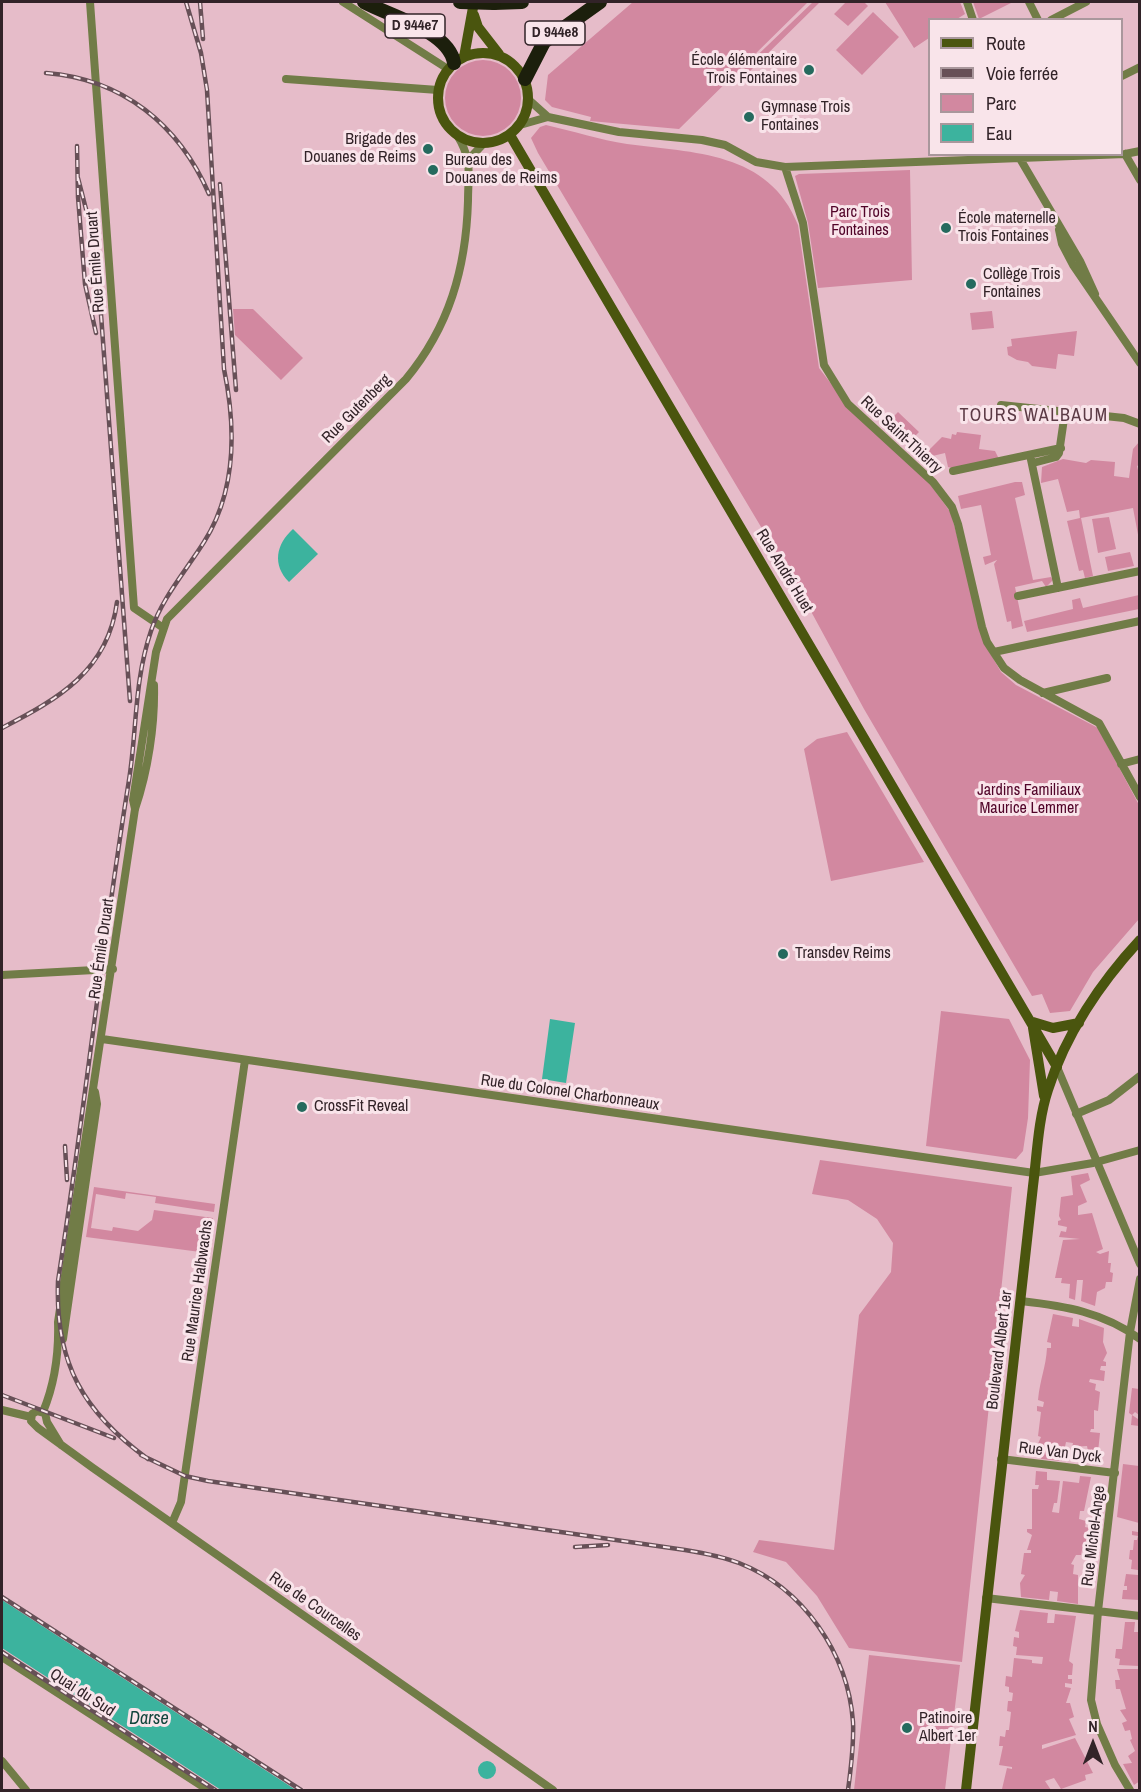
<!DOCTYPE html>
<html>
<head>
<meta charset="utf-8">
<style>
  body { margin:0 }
  #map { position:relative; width:1141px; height:1792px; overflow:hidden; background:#e6bcc9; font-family:"Archivo Narrow",sans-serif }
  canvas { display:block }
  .frame { position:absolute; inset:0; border:3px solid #322328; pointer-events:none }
  .legend { position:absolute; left:928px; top:18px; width:195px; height:138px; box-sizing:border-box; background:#f9e4ea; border:2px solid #a9979c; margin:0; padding:8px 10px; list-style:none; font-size:18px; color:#322328 }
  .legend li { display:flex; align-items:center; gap:12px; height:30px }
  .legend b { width:30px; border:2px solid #a9979c }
  .north { position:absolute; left:1063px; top:1714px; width:60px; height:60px; -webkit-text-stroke:4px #f9e4ea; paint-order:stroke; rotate:0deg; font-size:16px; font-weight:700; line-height:24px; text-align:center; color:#322328 }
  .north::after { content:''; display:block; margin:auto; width:21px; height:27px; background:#322328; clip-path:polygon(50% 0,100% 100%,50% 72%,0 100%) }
</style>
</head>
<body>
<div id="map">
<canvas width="1141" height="1792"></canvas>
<div class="frame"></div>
<ul class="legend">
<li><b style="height:8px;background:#4a550e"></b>Route</li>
<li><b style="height:8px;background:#675057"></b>Voie ferrée</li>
<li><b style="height:16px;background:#d288a0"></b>Parc</li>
<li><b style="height:16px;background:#3cb39e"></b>Eau</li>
</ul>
<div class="north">N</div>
</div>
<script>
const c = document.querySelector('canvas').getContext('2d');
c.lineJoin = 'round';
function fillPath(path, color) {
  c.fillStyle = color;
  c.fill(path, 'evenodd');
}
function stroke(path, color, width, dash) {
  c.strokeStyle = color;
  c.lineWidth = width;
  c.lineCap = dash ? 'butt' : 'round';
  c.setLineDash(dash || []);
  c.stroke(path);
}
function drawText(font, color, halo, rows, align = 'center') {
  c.font = font + ' "Archivo Narrow",sans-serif';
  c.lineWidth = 6;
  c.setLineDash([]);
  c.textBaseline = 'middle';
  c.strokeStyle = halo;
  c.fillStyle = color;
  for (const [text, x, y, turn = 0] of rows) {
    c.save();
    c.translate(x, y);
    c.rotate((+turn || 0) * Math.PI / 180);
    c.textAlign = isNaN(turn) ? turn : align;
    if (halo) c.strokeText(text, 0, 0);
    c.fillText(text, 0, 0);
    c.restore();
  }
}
fillPath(new Path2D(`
  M633 2H808L679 129 590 121 591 117 552 107 545 100 548 75Z
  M813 2H820L749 72 744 68Z
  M846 2H864L868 6 848 26 834 14Z
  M885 2H960L965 14 957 19 930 20 929 38 914 48Z
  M973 2H1013L979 19Z
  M873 12 899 37 862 75 836 50Z
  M445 98a38 38 0 1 1 76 0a38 38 0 1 1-76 0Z
  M546 125C573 131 600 140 627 144 693 153 769 151 798 225L819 368 855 415 925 477 951 513 986 646 1001 672 1016 685 1098 728 1139 805V919L1093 972 1070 1011 1050 1013 1042 994 1032 996 864 709 807 604 538 153 531 138 540 127Z
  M910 170 912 280 818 288 808 223 795 176 799 174Z
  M233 309H253L303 358 281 380 235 335Z
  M992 311 994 328 972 330 970 313Z
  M1077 331 1074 356 1058 354 1056 369 1032 366 1028 362 1017 360 1008 355 1007 347 1012 346 1011 339Z
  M898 412 919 432 908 443 887 423Z
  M957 432 981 435 979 449 995 451 999 459 952 468 948 467 945 453 920 459 942 437 951 439 952 434 956 435Z
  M1139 442V465L1137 466 1140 479 1139 540 1133 508 1081 518 1093 576 1085 578 1083 570 1079 571 1067 521 1080 518 1079 510 1067 512 1058 479 1041 483 1042 467 1063 459 1086 463 1091 460 1115 462 1114 476 1129 478 1133 449Z
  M1015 482H1022L1025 495 1015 498 1033 580 1051 577 1053 580 1046 587 1042 581 1015 587 1023 626 1012 629 1011 621 1007 622 994 564 997 560 985 565 983 557 991 555 981 505 961 509 958 496Z
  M1109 517 1116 549 1098 553 1092 519Z
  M1130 552 1134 566 1108 571 1105 557Z
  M1139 595V609L1027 632 1024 621 1073 609 1072 600 1080 598 1083 608Z
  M847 732 924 862 831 881 804 749 817 739Z
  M941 1011 1009 1019 1030 1060 1028 1118 1023 1151 1016 1159 926 1146Z
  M820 1160 1012 1187 962 1662 849 1648 817 1596 786 1562 753 1552 759 1540 834 1550 859 1315 891 1272 893 1243 877 1219 848 1200 812 1194Z
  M1088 1173 1090 1180 1080 1185 1087 1202 1078 1206V1215L1092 1213 1103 1249 1096 1252 1100 1254 1109 1251 1108 1263H1111L1110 1272 1113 1273 1112 1282H1106L1105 1288 1097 1292 1095 1306 1081 1301 1083 1280H1077L1075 1300 1069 1298 1070 1284 1061 1283 1062 1278H1055L1063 1240 1080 1239 1059 1237 1061 1231 1066 1232 1067 1227 1058 1225V1221L1061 1220 1059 1216 1061 1197 1073 1195 1071 1176Z
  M94 1187 215 1204 214 1212 155 1203 156 1197 126 1193 125 1199 96 1194 91 1228 112 1231 113 1227 138 1231 152 1220 154 1210 213 1218 208 1253 86 1237Z
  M1053 1314 1073 1318 1072 1326 1079 1327V1319L1104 1328 1103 1342 1107 1353 1103 1361 1106 1362V1366H1101L1100 1370 1105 1371 1104 1381 1090 1379 1089 1382 1096 1384 1095 1390 1100 1392 1098 1411 1094 1410V1429H1091L1090 1432 1100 1433 1098 1452 1088 1451 1087 1446 1072 1447 1073 1443 1066 1442 1062 1461 1041 1459 1042 1455 1038 1454 1040 1447 1037 1446 1041 1437 1038 1436 1041 1412 1037 1411V1406L1043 1407 1044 1402 1038 1400C1040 1379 1046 1367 1047 1348H1051V1343L1047 1342Z
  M1139 1382V1415L1135 1412 1132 1415 1138 1419 1139 1417V1426L1131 1425 1132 1415 1129 1413 1132 1388 1139 1389Z
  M1123 1464 1139 1466V1600L1122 1599 1123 1590H1127V1586H1124L1126 1574 1138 1575V1570L1131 1569 1132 1560 1129 1559 1130 1550H1133L1134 1540H1137L1138 1536 1132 1535V1531L1138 1532 1139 1523 1117 1517Z
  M1036 1471 1047 1472V1480L1060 1481 1057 1503H1054L1052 1512 1059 1513 1063 1481 1079 1483 1080 1476 1091 1477 1084 1511H1080L1079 1519 1086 1521 1085 1527 1090 1528 1089 1545H1083L1081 1555H1076L1071 1564 1074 1565 1073 1574 1078 1575V1604L1057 1601 1058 1592 1050 1591 1049 1600 1021 1597 1020 1583 1025 1575 1021 1574 1024 1553H1031V1550H1027L1032 1535 1027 1532V1529H1032V1489H1038L1039 1485H1035Z
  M1020 1610 1048 1613 1047 1623H1054L1055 1614 1076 1616 1069 1661 1073 1664 1072 1675H1068V1679H1072V1684L1065 1683V1687L1071 1688 1066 1703H1070L1074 1717 1069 1719 1076 1735 1042 1745V1749L1075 1738 1093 1773 1085 1775 1086 1780 1061 1789 1054 1778 1045 1781 1051 1790 1002 1789 1007 1768 1012 1769V1767L999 1765 1003 1746H999L1000 1736 1005 1737 1006 1730H1009L1011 1712 1007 1711 1008 1701H1012L1013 1693 1009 1692V1687L1005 1686 1006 1676 1012 1677 1014 1658 1032 1660V1663L1042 1664 1043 1657 1016 1655 1017 1647 1013 1646 1014 1637 1019 1638V1632L1015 1631Z
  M1125 1622H1135L1134 1632H1139V1666L1119 1665 1120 1659 1115 1658 1116 1649H1122Z
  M869 1655 960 1665 945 1790H854Z
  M1117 1669H1139L1140 1781 1134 1785 1123 1764 1132 1763 1128 1756 1135 1751 1130 1740 1132 1739 1130 1730 1125 1731 1122 1723 1127 1721 1120 1710 1126 1709 1120 1689H1116L1115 1680H1120Z`), '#d288a0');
fillPath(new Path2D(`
  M293 529 318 554 289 582C272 565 276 544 293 529Z
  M550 1019 575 1023 566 1083 542 1079Z
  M2 1600 296 1790H221L2 1648Z
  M478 1770a9 9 0 1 1 18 0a9 9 0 1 1-18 0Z`), '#3cb39e');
stroke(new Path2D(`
  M90 2 134 608 162 627
  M343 2 448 69
  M967 2 973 20
  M1029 2 1038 20
  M1051 20 1086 2
  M1122 76 1140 67
  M286 79 438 90
  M529 100 548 117
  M520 125 548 117 619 132 702 140 725 145 756 162 785 167 1125 154 1140 151
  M1125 154 1140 180
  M1019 157 1080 261 1095 294
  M470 158 484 143
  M785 167 803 223 824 365 848 404 933 482 952 507 958 524 982 627 987 642 1004 668 1020 680 1099 723 1140 797
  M1059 230 1062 244 1073 265 1140 363
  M1001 405 1124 418 1140 424
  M1030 455 1058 588
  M1033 463 1056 457 1059 453 1065 412
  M953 471 1061 448
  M1018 596 1140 571
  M994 652 1140 621
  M1043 693 1107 678
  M1121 764 1140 759
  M135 809 133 800 156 652 167 619 406 379C449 327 466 269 468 201 468 173 473 161 457 135
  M2 975 113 969
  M102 1039 1034 1173 1093 1163 1140 1150
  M1057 1067 1140 1264
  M1076 1114 1109 1100 1140 1076
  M1021 1301C1065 1306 1103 1312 1140 1339
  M63 1339 97 1104 95 1092
  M2 1410 31 1417
  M43 1412C55 1383 59 1354 58 1322L135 809C148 771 155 725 154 685
  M61 1445 47 1422 45 1413 37 1411 32 1414 31 1421 38 1428 93 1468 553 1790
  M1001 1459 1115 1473
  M172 1523 181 1502 245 1060
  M986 1598 1140 1616
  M2 1657 208 1790
  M2 1761 26 1790
  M1130 1790 1115 1765 1097 1724 1091 1700 1098 1611 1130 1332 1140 1279`), '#717c47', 8);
stroke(new Path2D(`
  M474 15 478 27 499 54
  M438 98a45 45 0 1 1 90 0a45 45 0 1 1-90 0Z
  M464 57 474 2
  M510 135 1057 1067
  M1033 1022 1053 1028 1079 1023
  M1033 1028 1044 1096
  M966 1790 1033 1186C1037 1155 1038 1120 1048 1090 1065 1035 1101 982 1140 940`), '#4a550e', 10);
stroke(new Path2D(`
  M364 2C390 16 449 31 454 63
  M494 3 522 2
  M525 79 544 42 600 2`), '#1c1f0c', 14);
const rail = new Path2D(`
  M200 2 203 39
  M46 73C123 79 179 125 209 194
  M77 146 78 197 85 284 96 333
  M78 178 96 248 130 701
  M220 184 236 390
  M2 728C58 699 108 671 117 602
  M65 1146 67 1180
  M2 1395 114 1438
  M141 1455 185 1476 208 1481 685 1550C703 1553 721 1556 739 1563 803 1588 848 1653 853 1722 854 1745 851 1768 848 1790
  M148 1459C83 1412 55 1363 58 1281 84 1115 102 947 129 780 137 730 134 681 151 631 162 598 185 572 204 542 237 490 236 427 224 369L207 90 201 53 186 2
  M575 1547 608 1545
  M2 1597 301 1790
  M2 1652 215 1790`);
stroke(rail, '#675057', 4.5);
stroke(rail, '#f9e4ea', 2, [7]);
stroke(new Path2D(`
  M460 2 494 3`), '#1c1f0c', 14);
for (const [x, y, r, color] of [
  [809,70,6,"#256a5e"],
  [749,117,6,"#256a5e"],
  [428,149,6,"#256a5e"],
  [433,170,6,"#256a5e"],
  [946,228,6,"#256a5e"],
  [971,284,6,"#256a5e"],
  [783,954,6,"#256a5e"],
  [302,1107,6,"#256a5e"],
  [907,1728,6,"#256a5e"]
]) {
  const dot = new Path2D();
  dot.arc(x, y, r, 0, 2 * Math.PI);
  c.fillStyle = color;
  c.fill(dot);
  stroke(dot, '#f9e4ea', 2);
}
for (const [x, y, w] of [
  [415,26,60],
  [555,33,60]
]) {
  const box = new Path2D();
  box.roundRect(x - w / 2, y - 12, w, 24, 4.5);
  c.fillStyle = '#f9e4ea';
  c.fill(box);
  stroke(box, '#322328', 1.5);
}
drawText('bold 15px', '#322328', null, [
  ["D 944e7",415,26],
  ["D 944e8",555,33]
]);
drawText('16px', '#322328', '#f9e4ea', [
  ["École élémentaire",797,61,"right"],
  ["Trois Fontaines",797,79,"right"],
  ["Gymnase Trois",761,108],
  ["Fontaines",761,126],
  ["Brigade des",416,140,"right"],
  ["Douanes de Reims",416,158,"right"],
  ["Bureau des",445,161],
  ["Douanes de Reims",445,179],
  ["École maternelle",958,219],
  ["Trois Fontaines",958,237],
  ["Collège Trois",983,275],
  ["Fontaines",983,293],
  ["Transdev Reims",795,954],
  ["CrossFit Reveal",314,1107],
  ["Patinoire",919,1719],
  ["Albert 1er",919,1737]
], 'left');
drawText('16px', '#510429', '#f9e4ea', [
  ["Parc Trois",860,213],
  ["Fontaines",860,231],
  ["Jardins Familiaux",1029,791],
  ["Maurice Lemmer",1029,809]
]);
drawText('16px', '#322328', '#f9e4ea', [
  ["Rue Émile Druart",96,262,-94],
  ["Rue Gutenberg",357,409,-45],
  ["Rue Saint-Thierry",901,435,43],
  ["Rue André Huet",784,571,59],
  ["Rue Émile Druart",102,949,-82],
  ["Rue du Colonel Charbonneaux",570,1093,8],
  ["Rue Maurice Halbwachs",198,1291,-82],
  ["Boulevard Albert 1er",1000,1350,-83],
  ["Rue Van Dyck",1060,1453,7],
  ["Rue Michel-Ange",1094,1536,-83],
  ["Rue de Courcelles",315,1607,35],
  ["Quai du Sud",82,1693,33]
]);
c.letterSpacing = '1.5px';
drawText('18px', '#5c3a45', '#f9e4ea', [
  ["TOURS WALBAUM",1034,416]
]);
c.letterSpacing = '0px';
drawText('italic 18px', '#12453c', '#f9e4ea', [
  ["Darse",149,1719]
]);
</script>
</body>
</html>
